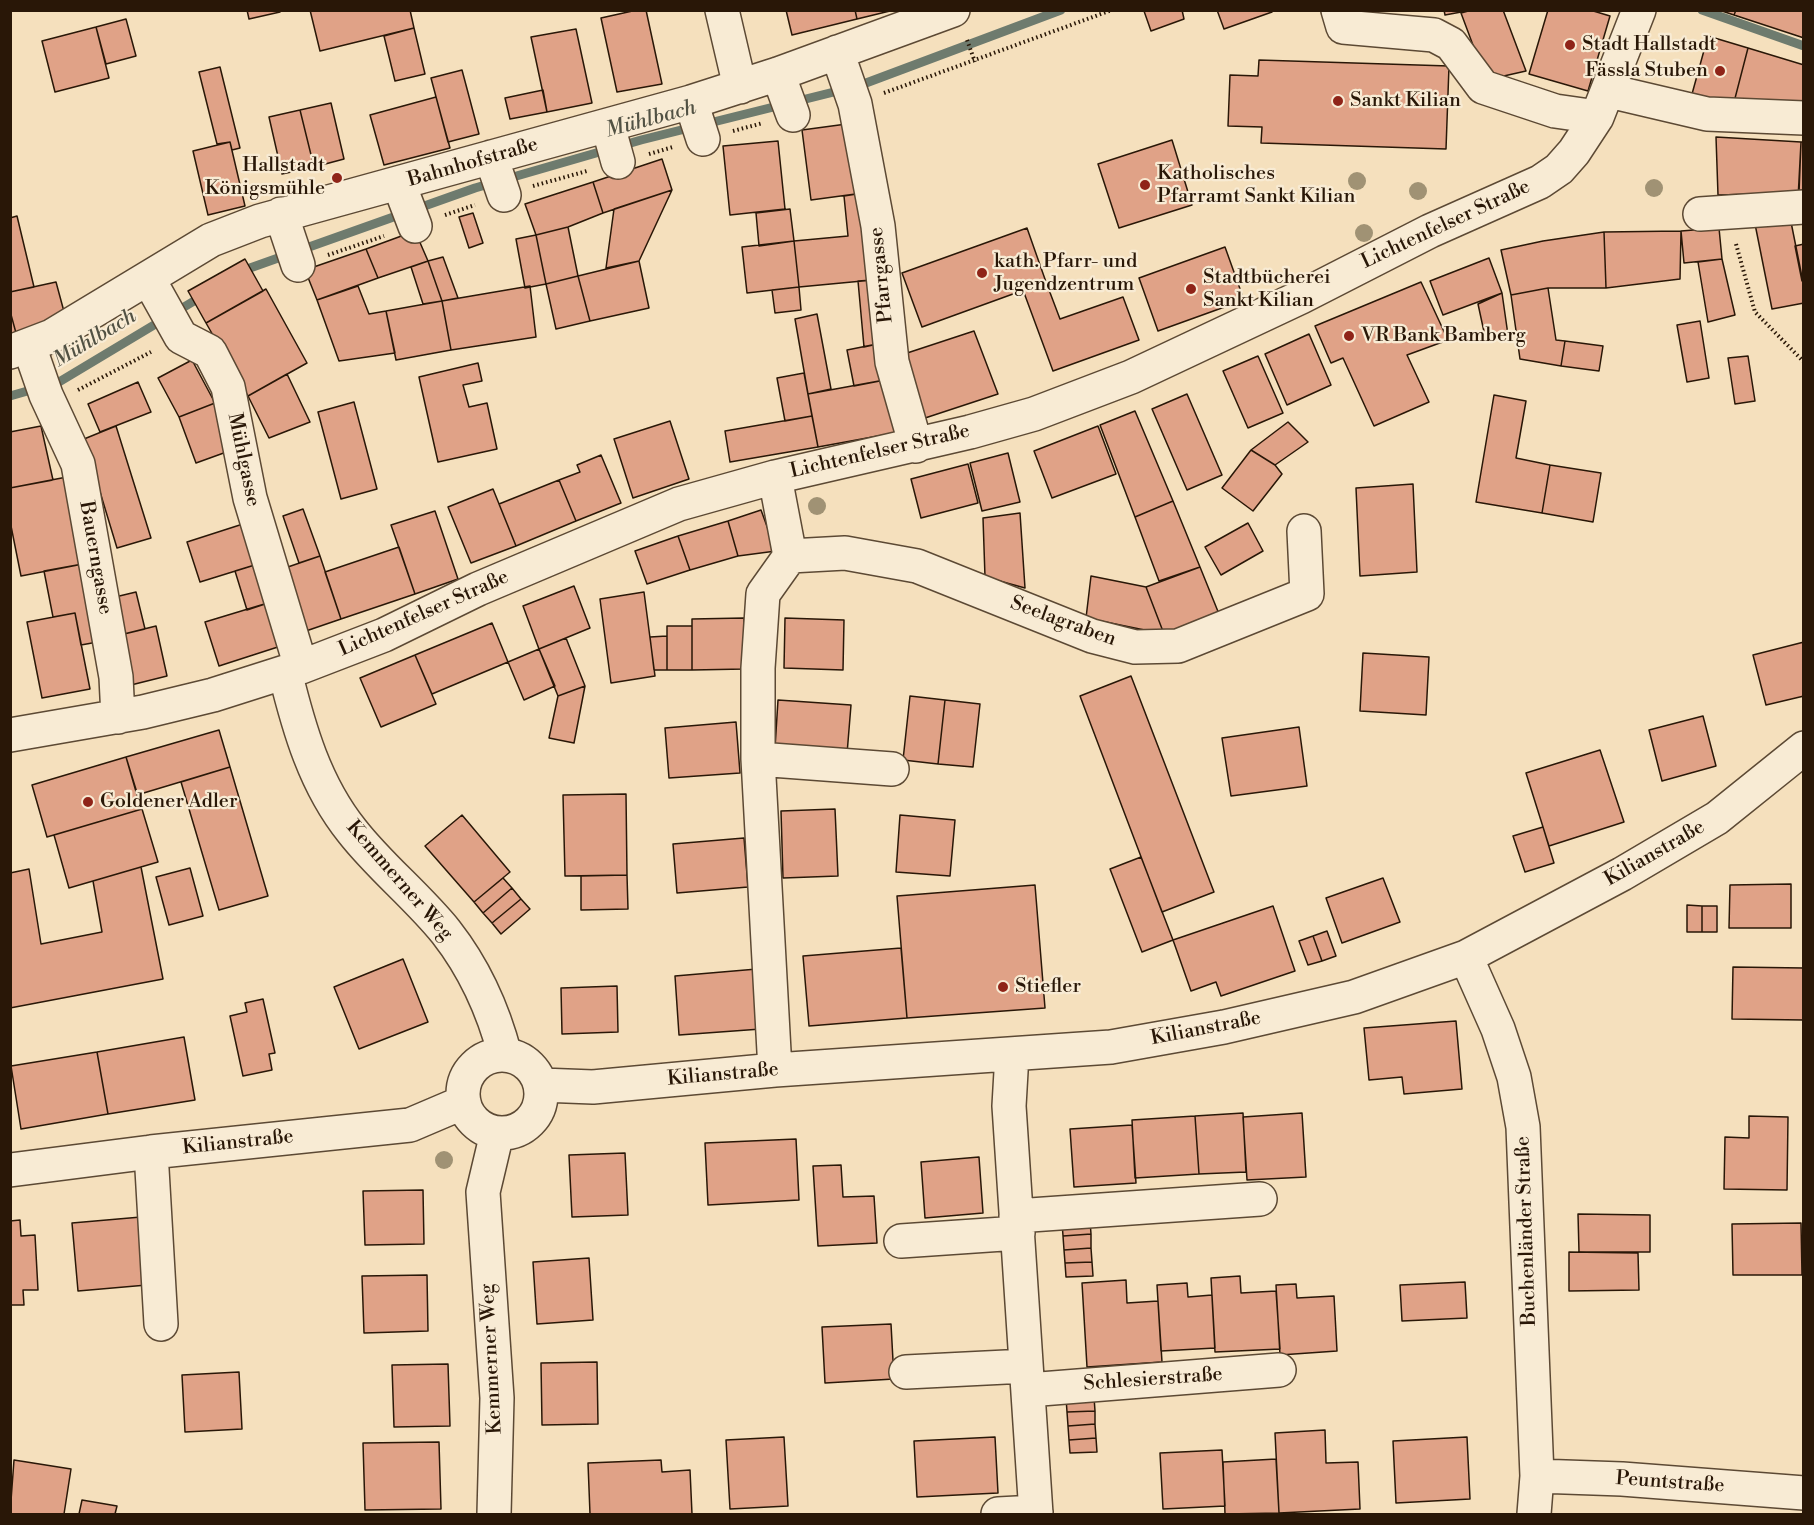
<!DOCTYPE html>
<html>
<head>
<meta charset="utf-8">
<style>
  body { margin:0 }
  #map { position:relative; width:1814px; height:1525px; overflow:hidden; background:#f5e0bd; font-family:"Libre Bodoni",serif }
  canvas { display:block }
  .frame { position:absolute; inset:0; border:12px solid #291707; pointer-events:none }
</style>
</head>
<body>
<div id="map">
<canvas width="1814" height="1525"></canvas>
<div class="frame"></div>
</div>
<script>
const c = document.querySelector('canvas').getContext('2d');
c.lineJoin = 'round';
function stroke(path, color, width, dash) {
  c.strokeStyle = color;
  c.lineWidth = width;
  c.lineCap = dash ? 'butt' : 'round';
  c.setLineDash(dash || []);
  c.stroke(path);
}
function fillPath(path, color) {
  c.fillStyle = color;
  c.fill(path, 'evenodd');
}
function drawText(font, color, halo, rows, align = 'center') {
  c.font = font + ' "Libre Bodoni",serif';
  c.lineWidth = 4.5;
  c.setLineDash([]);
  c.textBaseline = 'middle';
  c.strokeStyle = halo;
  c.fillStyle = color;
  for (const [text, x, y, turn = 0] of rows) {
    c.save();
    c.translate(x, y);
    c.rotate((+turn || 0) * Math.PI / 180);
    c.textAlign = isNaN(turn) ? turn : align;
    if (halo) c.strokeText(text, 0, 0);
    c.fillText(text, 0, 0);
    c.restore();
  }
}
stroke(new Path2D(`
  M1702 10 1804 46
  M250 268 475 188 641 140 858 86 1061 10
  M10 396 59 382 194 301`), '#6e7b6e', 9);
const building = new Path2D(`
  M247 10H280V12L249 19Z
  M310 10H410L414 28 320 51Z
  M637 10H646L662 84 617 92 601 18Z
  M786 10H855L857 19 792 35Z
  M855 10H894L857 19Z
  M1182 10 1184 19 1151 31 1144 11Z
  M1217 10H1272V12L1224 29Z
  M1444 10H1472L1445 15Z
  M1472 10H1503L1526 71 1486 80 1461 13Z
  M1548 10H1590L1610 16 1588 91 1529 74Z
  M1719 10H1736L1734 15Z
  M1736 10H1804V38L1734 15Z
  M126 19 136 56 106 64 96 27Z
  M96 27 109 78 55 92 42 41Z
  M414 28 425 74 395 81 384 36Z
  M576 29 592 103 547 112 531 37Z
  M1708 36 1748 48 1733 106 1692 94Z
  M1748 48 1804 65V102L1733 106Z
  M1259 60 1449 66 1446 149 1261 143 1262 127 1228 126 1230 75 1258 76Z
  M220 67 240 148 232 150 230 142 217 144 199 72Z
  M462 70 479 134 448 142 431 78Z
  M543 90 547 112 510 119 505 98Z
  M436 97 450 148 384 165 370 115Z
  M331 103 344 159 314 167 300 110Z
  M300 110 314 167 282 174 269 117Z
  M854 123 863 193 811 200 802 130Z
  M1716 137 1801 142 1799 193 1718 195Z
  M1172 140 1192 205 1119 228 1098 164Z
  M778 141 785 209 730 215 723 146Z
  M230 142 245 206 208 215 193 151Z
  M1801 142H1804V200L1798 199Z
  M662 159 672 190 603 213 593 182Z
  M593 182 603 213 568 227 536 235 525 204Z
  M672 190 639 261 606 268 614 209Z
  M863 193 873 280 799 287 794 241 848 236 844 196Z
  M790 209 794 241 759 246 756 213Z
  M473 213 483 243 469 248 459 217Z
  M17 216 34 287 10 292V218Z
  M1790 217 1804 287V303L1772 309 1755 224Z
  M568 227 578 276 546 284 536 235Z
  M1027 228 1046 282 922 327 902 273Z
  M1719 228 1722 259 1684 263 1681 231Z
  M415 231 428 261 378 278 366 249Z
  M1681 231 1680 279 1606 288 1604 232Z
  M1604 232 1606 288H1548L1511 295 1501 250 1543 241Z
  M536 235 546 284 525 288 516 239Z
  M794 241 799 287 747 293 742 247Z
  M1804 244V280L1802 281 1795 246Z
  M1225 247 1244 300 1158 331 1139 278Z
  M366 249 378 278 317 300 305 270Z
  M443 257 458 298 442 301 428 261Z
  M1489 258 1502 293 1443 315 1430 281Z
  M245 259 263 291 206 323 188 291Z
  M1722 259 1735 315 1708 322 1698 262Z
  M428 261 442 301 423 304 411 267Z
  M639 261 649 308 590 321 578 276Z
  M578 276 590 321 556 329 546 284Z
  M873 280 882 343 864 347 858 281Z
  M56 282 66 319 16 333 10 311V292Z
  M1046 282 1060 319 1123 297 1139 340 1053 371 1023 290Z
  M1421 282 1448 340 1407 355 1429 402 1374 426 1343 358 1331 363 1315 326Z
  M358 286 369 314 386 311 395 353 339 361 317 300Z
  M530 286 536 337 451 350 442 301Z
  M799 287 801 310 775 313 772 290Z
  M1548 288 1556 340 1565 341 1561 366 1520 359 1511 295Z
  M266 289 307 363 248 396 206 323Z
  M1502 293 1508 335 1486 341 1478 304Z
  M442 301 451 350 396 360 386 311Z
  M10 311 16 333 10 334Z
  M817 314 831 389 808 394 795 319Z
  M1700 321 1709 378 1687 382 1677 325Z
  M974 331 998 394 919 420 895 357Z
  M1309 334 1331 385 1287 405 1265 354Z
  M1565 341 1603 346 1599 371 1561 366Z
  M882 343 890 379 854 386 847 350Z
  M1258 356 1283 413 1248 428 1223 371Z
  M1748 356 1755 401 1735 404 1728 358Z
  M192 360 215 403 179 417 158 378Z
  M478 363 482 381 463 385 469 407 487 403 497 449 438 462 419 377Z
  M804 373 812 416 785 421 777 378Z
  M287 374 310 422 269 438 248 396Z
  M890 379 900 432 818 447 808 394Z
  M138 382 151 412 100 432 88 404Z
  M1187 394 1222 475 1187 490 1152 409Z
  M1494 395 1526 401 1516 458 1550 465 1542 513 1476 502Z
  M354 402 377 489 341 499 318 412Z
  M215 403 232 450 196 463 179 417Z
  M1135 411 1173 501 1135 517 1100 425Z
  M812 416 818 447 730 462 725 431Z
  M670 421 689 479 633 498 614 439Z
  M1288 422 1308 442 1275 465 1251 450Z
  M41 426 53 480 10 488V432Z
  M116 426 151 538 117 548 84 439Z
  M1098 426 1116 474 1052 498 1034 451Z
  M1251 450 1275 465 1282 474 1253 511 1222 488Z
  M1008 453 1020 502 982 511 970 463Z
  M601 455 621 503 576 521 559 480 580 472 577 465Z
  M968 464 978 503 921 518 911 479Z
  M1550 465 1601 473 1593 522 1542 513Z
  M72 476 88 563 21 576 10 521V488Z
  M559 480 576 521 516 546 499 504Z
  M1413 484 1417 572 1360 576 1356 488Z
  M493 489 516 546 471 563 448 507Z
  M1173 501 1200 567 1159 581 1135 517Z
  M303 509 320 556 299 563 283 516Z
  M761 510 776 551 738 556 728 521Z
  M435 511 458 579 415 594 391 525Z
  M1020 513 1025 588 985 577 983 518Z
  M728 521 738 556 690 570 678 536Z
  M246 523 258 564 200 582 187 542Z
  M1248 523 1263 551 1221 575 1205 547Z
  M678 536 690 570 647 584 635 551Z
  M399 547 415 594 341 619 325 572Z
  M320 556 341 619 303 632 282 569Z
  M88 563 103 641 81 645 75 613 53 617 44 571Z
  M258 564 271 602 247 610 235 571Z
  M1200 567 1219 614 1164 634 1146 587Z
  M1091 576 1146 587 1164 634 1086 618Z
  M574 586 590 628 539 649 523 606Z
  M136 592 145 629 120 635 111 598Z
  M644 592 655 676 611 683 600 599Z
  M271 602 284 645 219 666 205 622Z
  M75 613 90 689 42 698 27 622Z
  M744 618 745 669 692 670V619Z
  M785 618 844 620 843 670 784 668Z
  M492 623 508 662 432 694 415 655Z
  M156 626 167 676 131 685 120 635Z
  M667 626H692V670H667Z
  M667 636V670H654L650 637Z
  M566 638 585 686 558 696 539 649Z
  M1804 642V696L1766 705 1753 655Z
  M539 649 555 686 524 700 508 662Z
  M1363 653 1429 657 1426 715 1360 711Z
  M415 655 436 704 381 727 360 678Z
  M1131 676 1214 892 1162 912 1080 696Z
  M585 686 574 743 549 738 558 696Z
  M910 696 945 700 938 764 903 760Z
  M778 700 851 705 847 754 775 748Z
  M945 700 980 704 973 767 938 764Z
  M1703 716 1716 766 1662 781 1649 730Z
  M736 722 740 773 669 778 665 728Z
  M1299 727 1307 786 1231 796 1222 738Z
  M219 730 230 767 137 795 126 757Z
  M1600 750 1624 822 1549 846 1526 773Z
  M126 757 142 809 47 837 32 785Z
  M230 767 268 896 219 910 181 782Z
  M626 794 627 875 565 876 563 795Z
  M142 809 158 862 69 888 54 835Z
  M835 809 838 876 783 878 781 811Z
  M462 815 510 872 474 902 425 846Z
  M900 815 955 820 950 876 896 872Z
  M1543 827 1554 863 1525 872 1513 836Z
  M744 838 748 887 677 893 673 844Z
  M1141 857 1173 940 1142 952 1110 869Z
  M141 867 163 979 10 1008V873L29 869 41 944 102 932 93 881Z
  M190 868 203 916 169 925 156 877Z
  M627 875 628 909 581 910V876Z
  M503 878 512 888 483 913 474 902Z
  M1383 878 1400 922 1342 943 1326 898Z
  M1791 884V928H1729L1730 885Z
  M1035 885 1045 1008 907 1018 897 896Z
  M512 888 521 899 492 923 483 913Z
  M521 899 530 909 501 934 492 923Z
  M1687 905 1702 906V932H1687Z
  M1273 906 1295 971 1221 996 1216 982 1191 991 1173 940Z
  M1702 906H1717V932H1702Z
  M1327 931 1336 956 1322 961 1313 936Z
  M1313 936 1322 961 1308 965 1299 941Z
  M901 948 907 1018 809 1026 803 956Z
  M403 959 428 1022 359 1049 334 987Z
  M1733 967 1804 968V1020L1732 1019Z
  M757 969 761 1029 679 1035 675 976Z
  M617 986 618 1032 562 1034 561 988Z
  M263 999 275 1053 269 1054 272 1070 243 1076 230 1016 247 1012 245 1003Z
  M1456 1021 1462 1089 1404 1094 1402 1077 1369 1080 1364 1028Z
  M184 1037 195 1100 108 1114 97 1052Z
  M97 1052 108 1114 21 1129 11 1066Z
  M1243 1113 1246 1172 1199 1174 1195 1116Z
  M1302 1113 1306 1177 1247 1180 1243 1117Z
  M1195 1116 1199 1174 1135 1178 1132 1120Z
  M1749 1116 1788 1117 1787 1190 1724 1189 1725 1137 1749 1138Z
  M1132 1125 1136 1183 1074 1187 1070 1129Z
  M796 1139 799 1200 708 1205 705 1143Z
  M625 1153 628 1215 572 1217 569 1155Z
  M979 1157 983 1213 925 1218 921 1162Z
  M841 1165 843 1197 874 1196 877 1243 818 1246 813 1166Z
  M423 1190 424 1244 365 1245 363 1191Z
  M1578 1214 1650 1215V1252H1579Z
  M141 1217 147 1285 78 1291 72 1223Z
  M20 1220 21 1236 35 1235 38 1290H23L24 1305H10V1221Z
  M1090 1221 1091 1234 1063 1236 1062 1222Z
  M1801 1223 1802 1275H1733L1732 1224Z
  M1091 1234V1248L1064 1250 1063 1236Z
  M1091 1248 1092 1262 1065 1263 1064 1250Z
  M1569 1252 1638 1253 1639 1290 1569 1291Z
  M589 1258 593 1320 537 1324 533 1262Z
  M1092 1262 1093 1276 1066 1277 1065 1263Z
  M427 1275 428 1331 364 1333 362 1276Z
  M1240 1276 1241 1293 1276 1291 1280 1349 1215 1352 1211 1278Z
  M1126 1280 1127 1303 1158 1301 1162 1362 1087 1367 1082 1283Z
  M1465 1282 1467 1318 1402 1321 1400 1285Z
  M1187 1283 1188 1297 1212 1295 1215 1348 1161 1351 1157 1285Z
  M1296 1284 1297 1298 1334 1296 1337 1351 1280 1355 1276 1285Z
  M891 1324 894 1379 825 1383 822 1327Z
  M597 1362 598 1424 542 1425 541 1363Z
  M448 1364 450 1426 394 1427 392 1365Z
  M239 1372 242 1429 185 1432 182 1375Z
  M1094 1397 1095 1411 1067 1412 1066 1398Z
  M1095 1411V1424L1068 1426 1067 1412Z
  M1095 1424 1096 1438 1069 1440 1068 1426Z
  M1325 1430 1326 1463 1358 1462 1360 1509 1279 1513 1275 1433Z
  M784 1437 788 1506 730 1509 726 1440Z
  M995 1437 998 1493 917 1497 914 1441Z
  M1467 1437 1470 1499 1396 1503 1393 1441Z
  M1096 1438 1097 1452 1070 1453 1069 1440Z
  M439 1442 441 1509 365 1510 363 1443Z
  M1222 1450 1225 1506 1163 1509 1160 1453Z
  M1276 1459 1279 1513 1225 1514 1223 1462Z
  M14 1460 71 1469 64 1514H10Z
  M661 1460 662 1472 690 1470 692 1514H590L588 1463Z
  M82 1500 117 1506 115 1514H79Z`);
fillPath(building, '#e0a287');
stroke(building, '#291707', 1.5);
const minor = new Path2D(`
  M722 10 740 87
  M1338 10 1343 27 1434 35 1451 44 1483 87 1555 111 1597 117
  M837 52 855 104 878 226 892 362 916 446
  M778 74 793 115
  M1609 91 1707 114 1804 118
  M691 102 703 139
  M608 126 618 162
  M491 157 504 195
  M399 184 415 226
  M281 214 298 265
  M1700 214 1804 207
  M148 278 181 337 210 352 228 387 250 498 301 667
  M29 346 46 395 78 464 116 677 118 717
  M10 352 52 336 211 240 260 221 691 102 778 74 953 10
  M790 556 845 553 917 566 1092 636 1135 647 1178 646 1307 594 1304 531
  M285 672C299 729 315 785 352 831 380 867 417 896 446 932 475 969 493 1009 505 1055
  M10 735 143 712 213 695 301 667 384 635 478 589 679 504 775 477 970 432 1034 414 1131 377 1301 297 1430 231 1540 182 1559 169 1574 152 1597 117 1639 10
  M758 759 892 769
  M1466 957 1498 1029 1514 1077 1523 1127 1537 1476 1534 1514
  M1012 1054 1009 1106 1036 1514
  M463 1094a39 39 0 1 1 78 0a39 39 0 1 1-78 0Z
  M775 1070 758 759V668L763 594 790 556 775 477
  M541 1085 593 1087 775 1070 1111 1047 1224 1027 1354 997 1466 957 1622 874 1717 818 1804 748
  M151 1152 161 1324
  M10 1170 151 1152 410 1125 464 1102
  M1016 1216 1260 1199
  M901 1241 1018 1233
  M906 1372 1026 1366
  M1028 1390 1279 1370
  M1537 1476 1622 1479 1804 1493
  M494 1514 497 1398 483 1192 497 1133
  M998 1514 1036 1512`);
stroke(minor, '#5c4934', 36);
stroke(new Path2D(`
  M967 40 975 62
  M884 93 1112 10
  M733 131 763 123
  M649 154 673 147
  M533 186 587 171
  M445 215 475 205
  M1736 244 1755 312 1804 362
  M328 255 384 236
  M78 390 151 352`), '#291707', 4, [1.5, 3]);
stroke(minor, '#f8ebd4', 33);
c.fillStyle = '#a09274';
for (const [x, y] of [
  [1357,181],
  [1654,188],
  [1418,191],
  [1364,233],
  [817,506],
  [444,1160]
]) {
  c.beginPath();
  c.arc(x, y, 9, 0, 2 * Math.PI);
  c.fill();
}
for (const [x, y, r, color] of [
  [1570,45,6,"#8f2418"],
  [1720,71,6,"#8f2418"],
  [1338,101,6,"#8f2418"],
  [337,178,6,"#8f2418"],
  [1145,185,6,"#8f2418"],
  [982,273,6,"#8f2418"],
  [1191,289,6,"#8f2418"],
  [1349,336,6,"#8f2418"],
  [88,802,6,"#8f2418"],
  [1003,987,6,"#8f2418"]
]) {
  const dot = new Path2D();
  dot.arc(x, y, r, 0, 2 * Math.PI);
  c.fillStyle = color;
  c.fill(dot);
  stroke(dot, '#f8ebd4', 2);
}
drawText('20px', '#291707', '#f8ebd4', [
  ["Stadt Hallstadt",1582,45],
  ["Fässla Stuben",1708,71,"right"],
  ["Sankt Kilian",1350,101],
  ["Hallstadt",325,166,"right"],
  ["Königsmühle",325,189,"right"],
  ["Katholisches",1157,174],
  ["Pfarramt Sankt Kilian",1157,197],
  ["kath. Pfarr- und",994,262],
  ["Jugendzentrum",994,285],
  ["Stadtbücherei",1203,278],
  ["Sankt Kilian",1203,301],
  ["VR Bank Bamberg",1361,336],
  ["Goldener Adler",100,802],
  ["Stiefler",1015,987]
], 'left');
drawText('20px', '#291707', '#f8ebd4', [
  ["Bahnhofstraße",473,163,-16],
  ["Lichtenfelser Straße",1446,225,-25],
  ["Pfarrgasse",882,275,-96],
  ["Lichtenfelser Straße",880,452,-13],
  ["Mühlgasse",243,460,78],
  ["Bauerngasse",95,558,80],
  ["Lichtenfelser Straße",424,614,-24],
  ["Seelagraben",1063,622,20],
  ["Kilianstraße",1655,854,-30],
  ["Kemmerner Weg",399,881,49],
  ["Kilianstraße",1206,1029,-11],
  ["Kilianstraße",723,1075,-5],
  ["Kilianstraße",238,1143,-6],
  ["Buchenländer Straße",1527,1231,-92],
  ["Kemmerner Weg",492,1359,-93],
  ["Schlesierstraße",1153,1380,-4],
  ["Peuntstraße",1670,1483,4]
]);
drawText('italic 21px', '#515143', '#f8ebd4', [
  ["Mühlbach",651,120,-15],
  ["Mühlbach",95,339,-31]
]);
</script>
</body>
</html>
